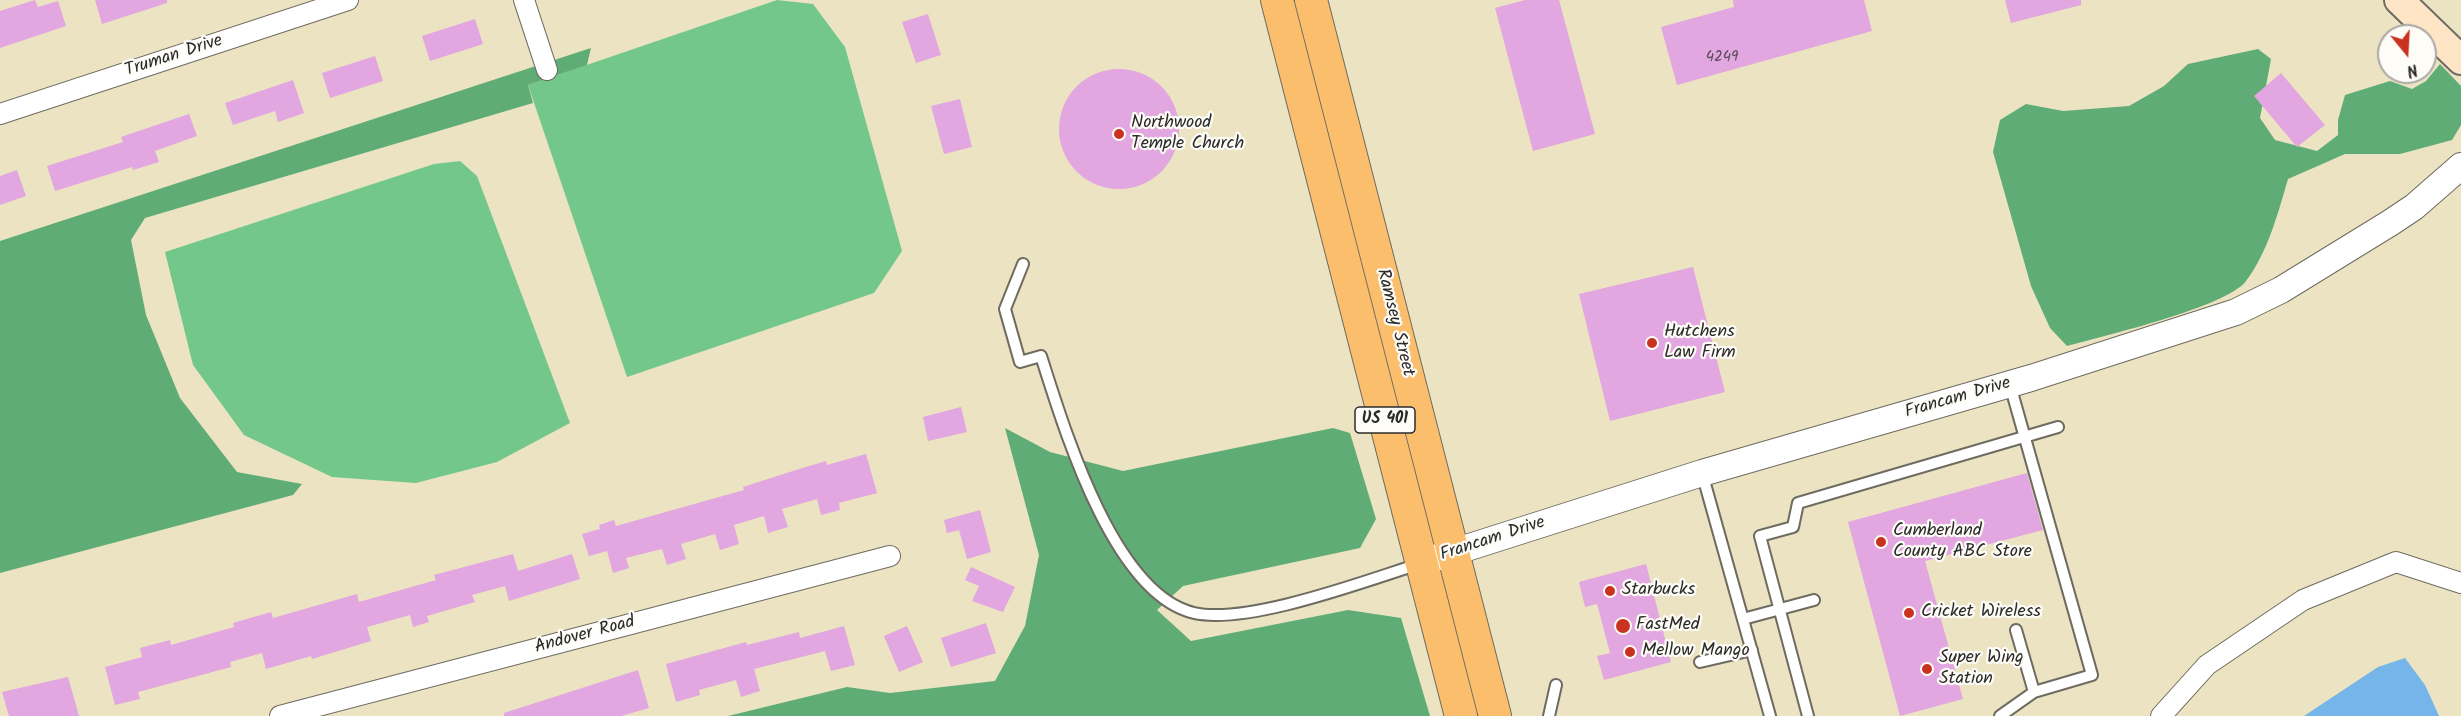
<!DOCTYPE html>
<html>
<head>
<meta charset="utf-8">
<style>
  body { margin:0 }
  #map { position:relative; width:2461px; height:716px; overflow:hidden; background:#ebe3c2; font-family:Kalam,sans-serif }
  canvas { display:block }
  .north { position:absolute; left:2377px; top:24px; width:60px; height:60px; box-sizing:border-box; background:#fdfcf7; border:2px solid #a9a8a5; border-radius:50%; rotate:162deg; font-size:16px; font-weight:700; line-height:24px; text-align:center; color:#2b2b2b }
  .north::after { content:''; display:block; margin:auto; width:21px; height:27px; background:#c8321e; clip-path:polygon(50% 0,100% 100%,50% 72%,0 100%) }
</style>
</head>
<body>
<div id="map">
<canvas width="2461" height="716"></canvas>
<div class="north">N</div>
</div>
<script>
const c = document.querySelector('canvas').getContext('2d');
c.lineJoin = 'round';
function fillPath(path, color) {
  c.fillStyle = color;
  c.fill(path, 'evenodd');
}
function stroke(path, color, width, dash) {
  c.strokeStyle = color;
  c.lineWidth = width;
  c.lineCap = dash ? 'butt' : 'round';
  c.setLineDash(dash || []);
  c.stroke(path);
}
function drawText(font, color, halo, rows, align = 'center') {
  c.font = font + ' Kalam,sans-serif';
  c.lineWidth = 4.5;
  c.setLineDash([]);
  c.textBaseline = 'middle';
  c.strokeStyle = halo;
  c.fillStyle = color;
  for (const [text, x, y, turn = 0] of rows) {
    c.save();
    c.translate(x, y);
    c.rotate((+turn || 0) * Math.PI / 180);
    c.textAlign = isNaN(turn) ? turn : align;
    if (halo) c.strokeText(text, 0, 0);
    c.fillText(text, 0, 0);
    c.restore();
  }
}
fillPath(new Path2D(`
  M777 0 813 4 845 47 902 251 874 293 627 377 528 85Z
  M460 161 477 176 570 423 497 462 416 483 332 477 244 435 193 365 165 252 434 164Z`), '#74c78a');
fillPath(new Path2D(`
  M591 48 587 65 528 85 533 103 145 218 131 240 146 315 180 398 237 472 302 484 293 495 0 573V241Z
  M2258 49 2271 59 2260 118 2275 140 2317 151 2338 135V120L2345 95 2390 81 2412 89 2426 81 2440 64 2461 86V125L2452 140 2400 154H2345L2288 179C2278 213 2268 252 2246 281 2227 307 2103 336 2067 346L2050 328 2031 286 1993 152 2000 120 2026 104 2063 111 2129 106 2164 86 2188 64Z
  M1005 428 1050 452 1123 471 1333 428 1350 433 1376 519 1360 548 1183 586 1157 610 1191 641 1348 610 1401 618 1430 716H728L847 687 890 693 995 681 1025 626 1039 555Z`), '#5fac76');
fillPath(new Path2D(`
  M2405 658 2425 685 2439 716H2304L2378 667Z`), '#75b5e9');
fillPath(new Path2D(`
  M35 0 38 7 58 1 66 26 0 48V11Z
  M95 0H167V3L102 24Z
  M1525 0H1559L1595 134 1533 151 1495 8Z
  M1733 0H1864L1872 31 1677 85 1661 27 1734 7Z
  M2005 0H2081V5L2011 23Z
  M928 14 941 55 916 63 902 22Z
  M475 19 483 44 430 61 422 36Z
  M375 56 383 81 330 98 322 73Z
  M1059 129a60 60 0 1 1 120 0a60 60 0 1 1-120 0Z
  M2281 73 2325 125 2297 147 2254 96Z
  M293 80 304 113 278 122 275 111 233 125 225 103Z
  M960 99 972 147 944 154 931 106Z
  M189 114 197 136 155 151 159 162 133 170 132 167 55 191 47 166 123 142 121 137Z
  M17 170 26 196 0 205V176Z
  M1693 267 1725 392 1610 421 1579 294Z
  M961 407 967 432 928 441 923 417Z
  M866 454 877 493 839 503 840 510 821 515 817 499 782 509 788 527 768 533 764 516 734 525 739 544 720 550 715 534 681 544 686 559 667 565 662 549 626 558 629 568 613 573 607 551 589 556 582 534 600 529 599 525 614 520 616 526 744 490 743 487 796 470 826 461 827 465Z
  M2027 473 2043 530 1925 561 1963 699 1900 716 1848 522Z
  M980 510 991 552 967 559 959 530 947 533 944 520Z
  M513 554 518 571 572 554 580 579 509 601 505 586 472 595 475 602 427 616 429 622 413 627 410 615 367 627 371 641 312 659 311 656 266 669 262 653 230 662 231 667 138 692 140 699 115 705 105 667 142 657 140 648 170 640 171 645 234 627 233 623 271 612 273 618 357 594 359 602 436 580 434 575Z
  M1646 564 1671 662 1604 680 1597 656 1610 653 1597 604 1585 607 1579 582Z
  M971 567 1015 587 1003 612 972 601 979 586 965 580Z
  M986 623 996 653 951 667 941 638Z
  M844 626 855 665 831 671 825 651 754 669 760 691 741 697 736 680 699 690 700 695 676 702 666 664 746 642 747 645 799 632 800 638Z
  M907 626 923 662 899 672 884 636Z
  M638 670 649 708 621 716H504V713Z
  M68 677 79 716H9L2 692Z`), '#e2a6e0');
const service = new Path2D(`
  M1023 264 1005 309 1020 362 1041 356C1064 428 1113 594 1194 613 1248 625 1365 581 1419 564
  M1702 473 1770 716
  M1743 619 1814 600
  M2016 630 2034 692
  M1700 662 1752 650
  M1549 716 1556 685
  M1808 716 1760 536 1793 527 1798 503 2058 427
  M2000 716 2034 692 2092 675 2010 385`);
const minor = new Path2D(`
  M524 0 547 70
  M0 114 348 0
  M280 716 890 556
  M2161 716 2207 665 2303 600 2396 562 2461 583`);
const tertiary = new Path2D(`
  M1435 558 1702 473 2031 378 2236 312 2281 290 2390 223 2414 207 2461 166`);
const secondary = new Path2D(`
  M2399 0 2461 60`);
const primary = new Path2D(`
  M1277 0 1461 716
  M1311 0 1495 716`);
stroke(service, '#6e6b60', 14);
stroke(minor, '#6e6b60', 22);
stroke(tertiary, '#6e6b60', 28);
stroke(secondary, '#6e6b60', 32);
stroke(primary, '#6e6b60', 34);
stroke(service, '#fff', 10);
stroke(minor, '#fff', 20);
stroke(tertiary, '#fff', 26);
stroke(secondary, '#fde5c5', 28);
stroke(primary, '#fabe6d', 32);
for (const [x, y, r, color] of [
  [1119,134,6,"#c8321e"],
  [1652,343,6,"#c8321e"],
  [1881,542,6,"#c8321e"],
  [1610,591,6,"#c8321e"],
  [1909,613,6,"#c8321e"],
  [1623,626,8,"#c8321e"],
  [1630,652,6,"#c8321e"],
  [1927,669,6,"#c8321e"]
]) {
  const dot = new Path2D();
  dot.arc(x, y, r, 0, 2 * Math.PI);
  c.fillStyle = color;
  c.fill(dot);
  stroke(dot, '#fdfcf7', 2);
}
drawText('15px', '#594a58', null, [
  ["4249",1722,58]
]);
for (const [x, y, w] of [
  [1385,420,60]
]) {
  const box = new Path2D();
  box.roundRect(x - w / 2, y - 13, w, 26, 4.5);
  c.fillStyle = '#fdfcf7';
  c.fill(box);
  stroke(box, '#2b2b2b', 1.5);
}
drawText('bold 16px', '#2b2b2b', null, [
  ["US 401",1385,420]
]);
drawText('18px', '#2b2b2b', '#fdfcf7', [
  ["Truman Drive",174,57,-18],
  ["Ramsey Street",1394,323,76],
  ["Francam Drive",1958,399,-16],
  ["Francam Drive",1493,540,-18],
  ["Andover Road",585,636,-15]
]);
drawText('18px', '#2b2b2b', '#fdfcf7', [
  ["Northwood",1131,124],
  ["Temple Church",1131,145],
  ["Hutchens",1664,333],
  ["Law Firm",1664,354],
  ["Cumberland",1893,532],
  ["County ABC Store",1893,553],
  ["Starbucks",1622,591],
  ["Cricket Wireless",1921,613],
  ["FastMed",1636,626],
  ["Mellow Mango",1642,652],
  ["Super Wing",1939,659],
  ["Station",1939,680]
], 'left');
</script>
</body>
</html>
